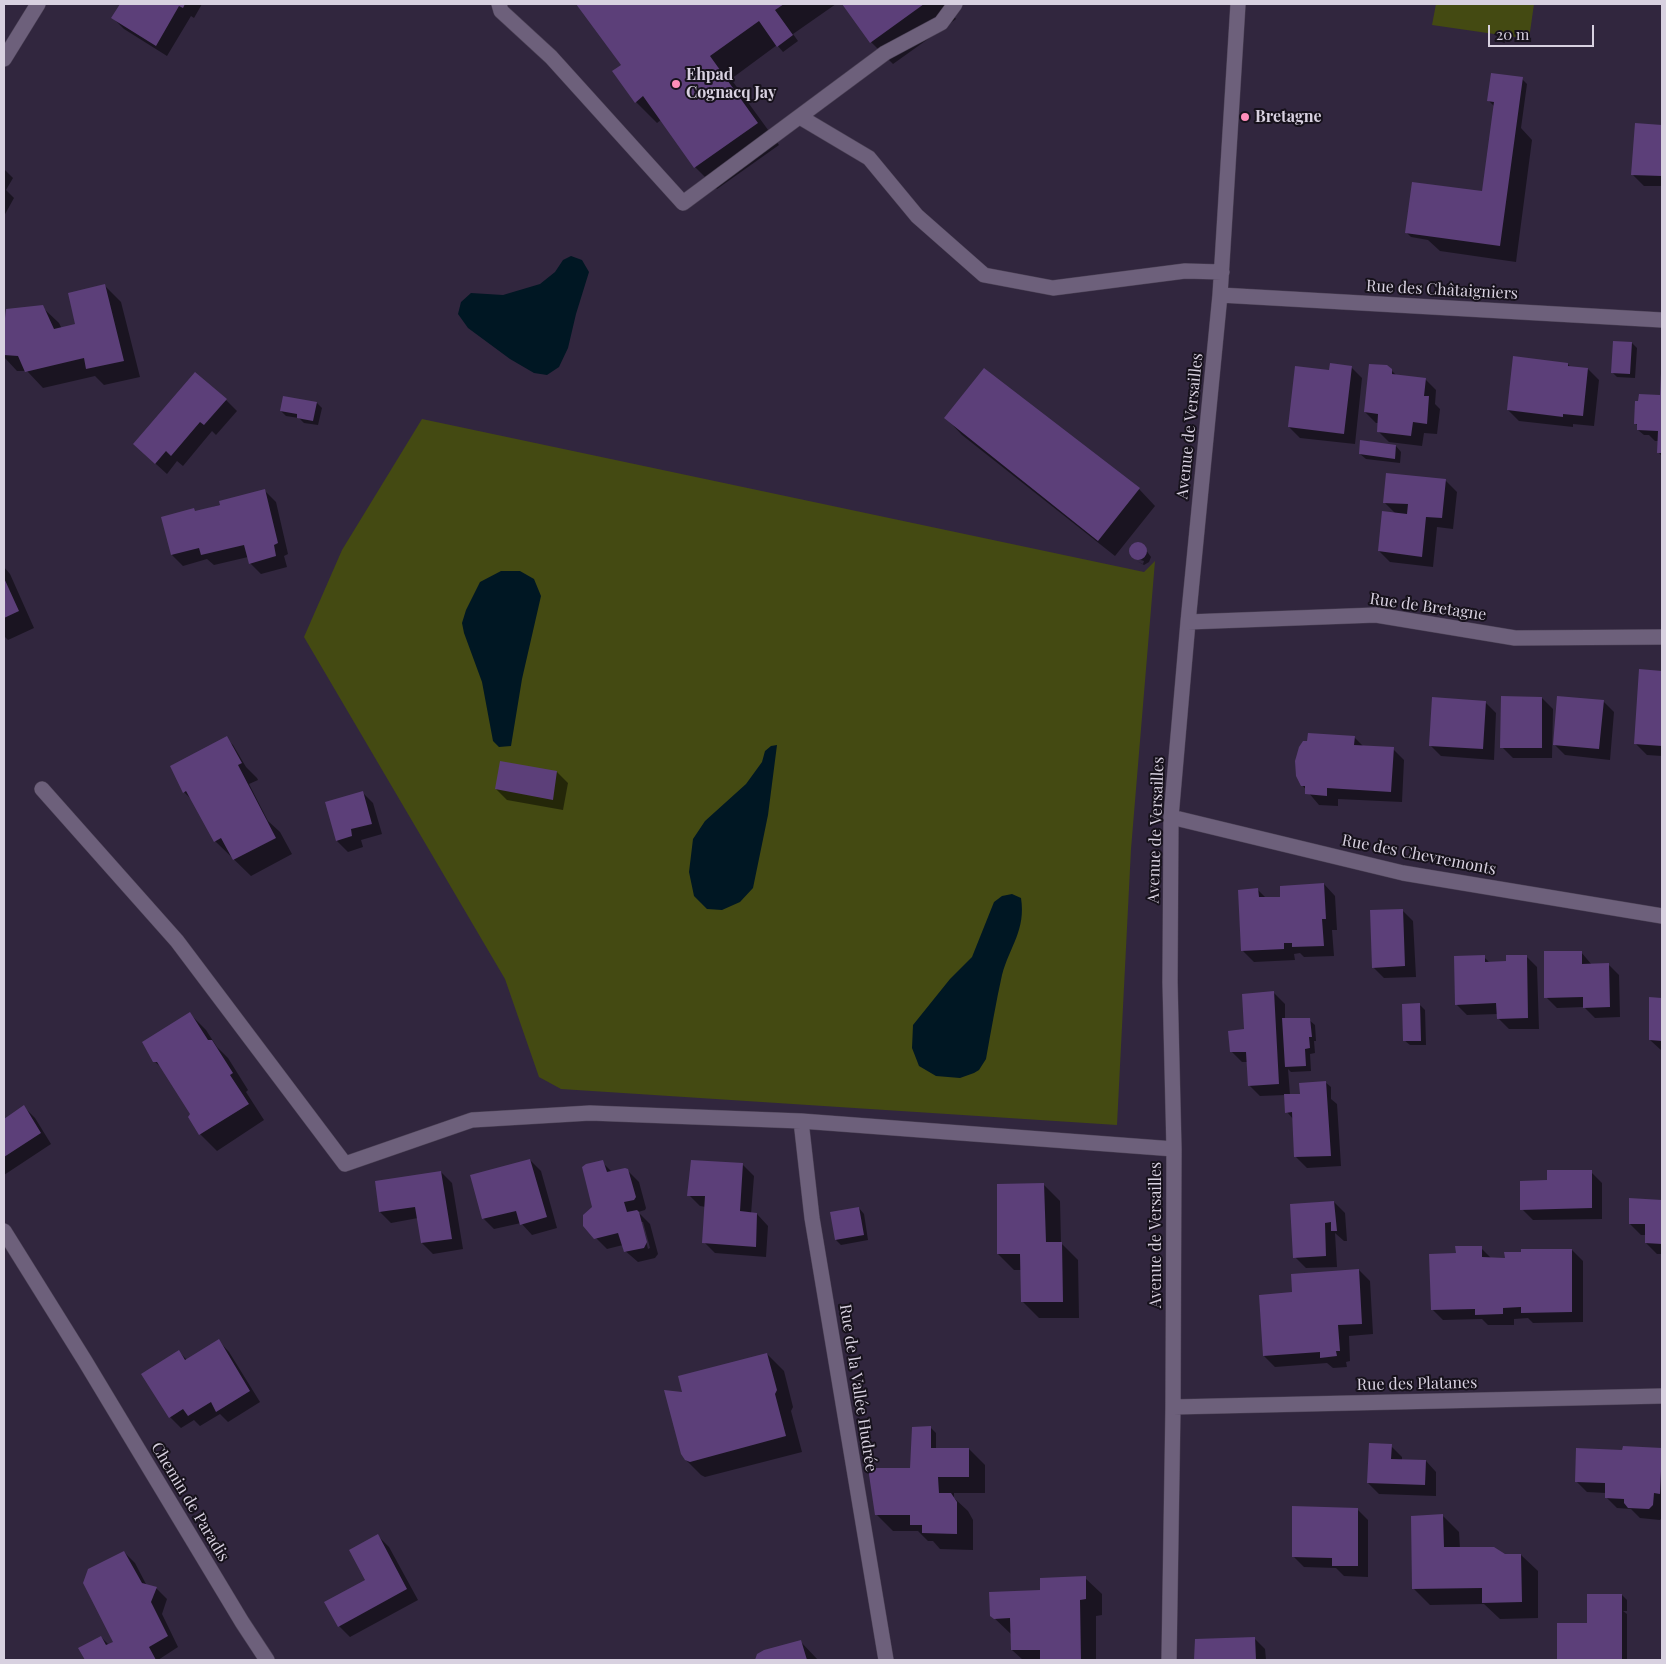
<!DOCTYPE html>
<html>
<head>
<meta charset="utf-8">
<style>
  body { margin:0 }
  #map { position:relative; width:1666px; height:1664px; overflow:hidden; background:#31263e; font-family:"Playfair Display",serif }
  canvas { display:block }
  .frame { position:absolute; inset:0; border:5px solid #d8d1e0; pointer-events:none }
  .scale { position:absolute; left:1488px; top:25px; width:106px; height:22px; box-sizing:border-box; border:2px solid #d8d1e0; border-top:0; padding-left:6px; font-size:15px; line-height:18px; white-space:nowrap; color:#d8d1e0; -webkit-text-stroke:4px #17121c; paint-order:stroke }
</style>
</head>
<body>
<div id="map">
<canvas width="1666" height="1664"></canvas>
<div class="frame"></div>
<div class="scale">20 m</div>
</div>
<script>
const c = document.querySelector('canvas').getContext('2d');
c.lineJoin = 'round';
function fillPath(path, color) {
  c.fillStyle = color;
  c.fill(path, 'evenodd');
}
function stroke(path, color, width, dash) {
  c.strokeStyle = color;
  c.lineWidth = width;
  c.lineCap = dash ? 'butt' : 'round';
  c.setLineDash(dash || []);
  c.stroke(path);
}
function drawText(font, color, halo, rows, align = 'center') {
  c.font = font + ' "Playfair Display",serif';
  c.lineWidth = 4;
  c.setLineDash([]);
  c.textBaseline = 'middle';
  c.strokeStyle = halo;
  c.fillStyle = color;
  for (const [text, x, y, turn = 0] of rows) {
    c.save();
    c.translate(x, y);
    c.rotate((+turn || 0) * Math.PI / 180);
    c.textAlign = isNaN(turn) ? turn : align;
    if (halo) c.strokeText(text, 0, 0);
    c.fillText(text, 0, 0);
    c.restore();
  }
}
fillPath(new Path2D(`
  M1436 4H1534L1529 39 1432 25Z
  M422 419 1144 572 1155 561 1131 849 1117 1125 561 1089 539 1077 505 979 304 637 342 550Z`), '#444a12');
fillPath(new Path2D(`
  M571 256 582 260 589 272 576 314 568 348 559 367 547 375 534 373 510 359 468 328 458 314 461 302 471 293 503 295 540 284 555 272 563 260Z
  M501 571H520L534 579 541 596 522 679 511 746 499 747 493 741 482 682 464 633 462 623 466 610 480 582Z
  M777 745 768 815 753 888 740 902 722 910 707 909 694 896 689 872 693 839 705 821 746 784 762 762 765 751 771 746Z
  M1012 894 1021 898C1026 930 1010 946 1002 975 996 1002 991 1031 986 1059L979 1070 974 1073 960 1078 936 1076 919 1066 912 1048 913 1025 950 979 972 957 994 902 1002 896Z`), '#001723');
fillPath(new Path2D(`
  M121 4H202L194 18 191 16 167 56 124 29 113 18Z
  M578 4H836L793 34 798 41 783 52 777 45 731 79 779 145 717 189 695 167 661 120 657 123 636 102 622 66Z
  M844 4H945L956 19 893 64 871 42Z
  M1522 79 1527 84 1521 128 1532 140 1516 262 1440 251 1428 240 1411 237 1406 232 1483 192 1494 106 1488 100Z
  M1636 125 1662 126V186H1644L1633 175Z
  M4 169 13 178 6 190 14 198 4 216Z
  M105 286 121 302 140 377 104 385 95 376 43 388 27 371H17L4 357V335L8 310 42 307 59 323 62 329 77 325Z
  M1632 343 1637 348 1635 378 1617 377 1612 372Z
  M1568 364 1571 368 1588 369 1599 380 1594 426 1573 424V427L1519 421 1508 410Z
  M1351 367 1362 378 1355 444 1300 438 1289 427 1330 371Z
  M1391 370 1397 376 1425 379 1436 390 1435 404 1440 409 1437 434 1424 433 1422 446 1389 442 1378 431 1379 423H1376L1365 412Z
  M1662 374V456L1659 453V441H1655L1649 435H1644L1638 430V426L1635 423 1661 397Z
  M226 400 237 411 216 435 212 431 183 466 177 461 167 474 146 455Z
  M317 403 322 408 318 425 304 423 299 418 286 416 281 411Z
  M946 418 1139 489 1155 506 1115 556 962 435Z
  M1362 442 1396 446 1401 452 1400 463 1366 459 1360 454Z
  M1446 481 1457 492 1453 529 1437 527 1433 567 1390 562 1379 551 1396 514 1384 502Z
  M265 491 276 502 288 554 284 556 287 567 261 574 250 563 248 557 214 565 207 559 183 566 172 555 196 512Z
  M1137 544 1143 546 1151 557 1149 562 1144 565 1137 561 1143 564 1144 561 1134 558 1130 551 1132 546Z
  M4 567 10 574 34 628 8 640 4 636Z
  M1661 672 1662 673V756L1647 755 1636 744Z
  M1542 698 1553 709 1552 758H1513L1502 747Z
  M1603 701 1614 712 1610 760 1565 755 1554 744Z
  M1485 702 1496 713 1494 760 1441 756 1430 745Z
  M1354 737 1364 747 1393 749 1404 760 1402 802 1338 799V806L1319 805 1302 785Z
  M228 740 233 745 246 767 257 778 258 780 249 784 268 821 280 832 292 854 251 876 215 841 194 802 184 792Z
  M557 772 568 783 563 810 507 800 496 789Z
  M362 792 373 803 382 834 361 840 363 847 348 852 337 841Z
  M1324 884 1335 896 1337 930H1332L1334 956 1304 957 1300 953 1294 954 1295 960 1254 962 1243 951 1258 890 1266 898H1282Z
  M1402 910 1413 921 1416 977 1384 978 1373 967Z
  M1581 952 1592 965 1608 964 1619 975 1620 1017 1595 1018 1584 1007 1557 1008 1546 997Z
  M1526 956 1537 967 1539 1029H1509L1498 1018V1014L1467 1015 1456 1004 1484 957 1490 963 1508 962Z
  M1274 993 1285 1004V1019L1309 1020 1315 1025 1316 1041H1314L1315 1053 1310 1054 1311 1071 1291 1072 1288 1069 1290 1095H1301L1325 1082 1331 1087V1099L1337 1104 1341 1166 1307 1168 1296 1157 1293 1119 1287 1112 1285 1095 1260 1096 1249 1085 1248 1062H1242L1231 1051Z
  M1651 998 1662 999V1051L1650 1040Z
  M1419 1004 1425 1010 1426 1045H1410L1404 1040Z
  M190 1014 206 1030 217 1047 228 1058 248 1090 246 1092 264 1120 217 1151 200 1134 189 1117 191 1114 164 1070 154 1061Z
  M24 1107 35 1118 51 1144 4 1175V1120Z
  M530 1160 541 1171 557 1228 532 1235 521 1223 494 1229 483 1218Z
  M602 1162 612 1172 627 1170 639 1182 646 1208 645 1210 638 1212 650 1224 658 1254 655 1258 638 1262 623 1249V1245L607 1249 584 1226 593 1207ZM641 1222H643L650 1248 648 1249Z
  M743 1165 754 1176 751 1214H757L768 1226 766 1257 715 1253 704 1242 706 1207 700 1206 689 1195Z
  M441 1172 452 1183 463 1249 433 1254 422 1243 418 1218 391 1223 380 1212Z
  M1591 1172 1602 1183V1219L1533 1220 1522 1209 1548 1182Z
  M1044 1185 1060 1201 1061 1243 1078 1260 1079 1318H1039L1022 1301V1270H1014L998 1254Z
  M1630 1200 1662 1201V1254H1657L1646 1243V1235H1641L1630 1224Z
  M1334 1202 1345 1213 1347 1241H1344L1335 1233 1337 1267 1306 1268 1295 1257Z
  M859 1208 864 1214 868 1240 841 1245 836 1240Z
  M1481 1248 1492 1259H1506L1572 1250 1583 1261V1322L1533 1323 1528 1318 1514 1319V1325H1488L1482 1319 1443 1320 1432 1309Z
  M1359 1270 1370 1281 1373 1334 1349 1336 1350 1361 1346 1362 1347 1367 1333 1368 1327 1363 1275 1367 1264 1356 1294 1293Z
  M219 1341 229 1352 260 1402 228 1422 220 1414 200 1426 194 1420 181 1428 170 1417 179 1352 187 1360Z
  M767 1354 784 1371 793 1407 791 1411 802 1452 705 1477 701 1475 684 1458 686 1394Z
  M931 1428 936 1433V1449H969L985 1465V1493H954V1498L968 1511 973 1520V1550L940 1549 933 1541H928L918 1531H893L876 1514 911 1469Z
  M1391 1446 1402 1457V1460L1426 1461 1436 1472V1496L1379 1494 1368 1483Z
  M1662 1449V1518L1660 1520 1640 1518 1631 1509 1617 1508 1606 1497V1493L1587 1492 1576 1481 1624 1452Z
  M1357 1509 1368 1520V1577L1344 1576 1336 1568 1304 1567 1293 1556Z
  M1443 1516 1459 1532 1460 1549 1505 1555H1521L1538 1571V1618L1500 1619 1484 1604 1430 1605 1413 1588Z
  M378 1536 389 1547 418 1600 350 1637 339 1626 366 1581Z
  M124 1552 135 1563 147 1586 156 1588 167 1599 162 1614 178 1647 158 1660H86L80 1648 101 1637 109 1645 114 1643Z
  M1085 1578 1102 1594V1615L1096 1616V1660H1023L1012 1650V1635L991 1615 1041 1591Z
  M1622 1595 1627 1600V1611H1623L1627 1614V1660H1558V1625H1588Z
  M1254 1638 1265 1649 1266 1660H1195L1196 1640Z
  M800 1641 818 1660H756V1659Z`), '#0007');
fillPath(new Path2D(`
  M120 4H185L183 8 179 6 156 46 111 18Z
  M576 4H784L775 10 793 35 777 47 759 21 710 56 758 123 694 168 643 96 635 103 612 71 621 65Z
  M842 4H924L870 43Z
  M1491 73 1523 77 1500 246 1405 233 1412 182 1482 191 1494 102 1487 101Z
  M1635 123 1662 125V176L1631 175Z
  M105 284 124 361 86 369 84 358 25 372 18 356 4 355V327L6 309 43 305 54 329 75 324 68 293Z
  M1613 341 1632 342 1630 374 1611 373Z
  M1513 356 1568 363V366L1588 368 1583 416 1563 414V417L1507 410Z
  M1330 363 1352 366 1344 434 1288 427 1295 366 1329 370Z
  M1369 364 1387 365 1392 369V374L1426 378 1424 396H1429L1427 424 1413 422 1411 436 1377 432 1378 414 1364 412Z
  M984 368 1140 488 1098 541 944 418Z
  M195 372 227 399 204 425 200 422 171 456 166 451 155 464 133 444Z
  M1661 373H1662V453H1657L1658 431 1637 430V424H1634L1635 401H1638L1639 394 1660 395Z
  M283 396 317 402 313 421 297 418V414L280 411Z
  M1360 440 1396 445 1395 459 1359 454Z
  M1386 473 1446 479 1442 518 1426 517 1422 557 1378 551 1382 511 1407 514 1408 504 1383 503Z
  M265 489 278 543 274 545 276 556 249 564 244 545 201 555 199 548 171 555 161 517 194 508 195 511 220 505 219 501Z
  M1129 551a9 9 0 1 1 18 0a9 9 0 1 1-18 0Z
  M4 578 19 611 4 618Z
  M1639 669 1662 671V746L1634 744Z
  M1501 696 1542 697V748H1500Z
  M1557 696 1604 700 1599 749 1553 745Z
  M1432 697 1486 701 1483 749 1429 746Z
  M1308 733 1355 736 1354 745 1394 747 1391 792 1327 788V796L1305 794V786H1301L1296 776 1295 761 1299 747 1303 741H1307Z
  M227 736 242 763 238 765 276 838 233 860 221 838 214 842 186 791 183 793 170 766Z
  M500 761 557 771 553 800 495 789Z
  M363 791 372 824 351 829 352 836 336 841 325 802Z
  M1324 883 1326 919H1322L1324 946 1292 947V943H1284V949L1241 951 1238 890 1258 888 1259 897H1280V886Z
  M1403 909 1405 966 1372 968 1370 910Z
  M1544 951H1582V964L1609 963 1610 1007 1583 1008V997L1544 998Z
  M1485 955V962L1506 961V955H1527L1528 1018 1497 1019 1496 1003 1455 1005 1454 956Z
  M1274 991 1279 1084 1248 1086 1246 1052H1230L1228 1031 1244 1029 1242 994Z
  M1649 997 1662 998V1041L1649 1040Z
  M1420 1003 1421 1041H1403L1402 1004Z
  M190 1012 208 1040H212L233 1073 230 1075 249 1104 199 1135 188 1117 190 1114 157 1062H153L142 1042Z
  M1282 1018H1310L1312 1037H1309L1310 1048 1305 1049 1306 1066 1285 1067Z
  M1326 1081 1331 1156 1294 1157 1292 1112 1285 1113 1284 1094H1300L1299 1083Z
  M24 1105 41 1133 4 1157V1119Z
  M530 1159 547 1217 520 1225 516 1211 482 1219 470 1175Z
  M603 1160 607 1172 625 1168 628 1169 636 1197 634 1200 624 1202 627 1212 637 1210 639 1212 647 1242 644 1248 624 1252 618 1233 594 1239 583 1226V1215L592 1207 582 1167 586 1164Z
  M691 1160 743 1163 740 1211 757 1213 756 1247 702 1243 705 1196H687Z
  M1547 1170H1592V1208L1520 1210V1181L1547 1180Z
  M441 1171 452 1239 421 1243 415 1207 379 1212 375 1181Z
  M1044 1183 1046 1242H1062L1063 1302H1021L1020 1254H997V1184Z
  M1629 1198 1662 1200V1244L1645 1243V1224H1629Z
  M1334 1201 1337 1231H1331V1222L1325 1223 1326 1256 1293 1258 1290 1204Z
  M859 1207 864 1235 835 1240 830 1212Z
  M1455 1246H1482V1257L1505 1258 1504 1252H1521V1249H1572V1312L1521 1313V1307L1503 1308V1314L1475 1315V1309L1431 1310 1429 1254 1456 1253Z
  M1359 1269 1362 1324 1338 1325 1340 1351H1336L1337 1356 1320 1358V1352L1263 1356 1259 1295 1292 1292 1291 1274Z
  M219 1339 250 1391 216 1412 211 1402 188 1416 183 1409 169 1418 141 1374 179 1350 185 1360Z
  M767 1353 777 1390 775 1394 786 1436 690 1462 685 1460 681 1454 664 1390 682 1392 678 1376Z
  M931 1426V1448H969V1477H938L939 1493H951L957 1502V1534L922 1533V1525H910V1515H875L868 1468H910L912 1427Z
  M1369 1443 1392 1444 1391 1459 1426 1460 1425 1485 1367 1483Z
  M1623 1446 1662 1448 1660 1494 1654 1493 1653 1505 1649 1509 1628 1508 1624 1503V1499L1605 1498V1483L1575 1482 1576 1448 1622 1450Z
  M1292 1506 1358 1508V1566H1332V1558L1292 1557Z
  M1443 1514 1444 1547H1494L1505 1554H1521L1522 1602 1482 1603V1588L1412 1589 1411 1516Z
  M378 1534 407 1589 338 1627 324 1602 365 1580 349 1550Z
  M124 1551 142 1583 157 1587 151 1602 168 1636 149 1647 156 1660H85L78 1648 101 1636 106 1645 113 1642 83 1583 88 1569Z
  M1086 1576V1599L1080 1600 1081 1660H1040V1650H1011L1010 1618 994 1619 990 1616 989 1592 1040 1590V1578Z
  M1587 1594H1622V1660H1557V1623H1587Z
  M1255 1637 1256 1660H1194L1195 1639Z
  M801 1640 807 1660H755L757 1654 764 1650Z`), '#5c3f79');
const minor = new Path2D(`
  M499 4 501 11 551 57 683 203 885 53 941 23 955 4
  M4 59 38 4
  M800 117 869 158 917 216 984 275 1053 288 1185 271 1222 272
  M1220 295 1662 320
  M1188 622 1376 615 1515 638 1662 637
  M42 789 177 941 345 1164 472 1120 590 1113 801 1121 1174 1149
  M1171 817 1403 873 1662 916
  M801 1121 812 1218 886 1660
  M4 1231 85 1361 242 1622 267 1660
  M1173 1407 1662 1396
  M1169 1660 1173 1407 1174 1149 1170 982 1171 817 1188 622 1220 295 1238 4`);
stroke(minor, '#4b4155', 16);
stroke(minor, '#6d607b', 15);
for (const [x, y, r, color] of [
  [676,84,5,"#ff8ebb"],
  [1245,117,5,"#ff8ebb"]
]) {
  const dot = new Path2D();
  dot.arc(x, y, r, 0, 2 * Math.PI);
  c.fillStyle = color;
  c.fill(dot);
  stroke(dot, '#17121c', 2);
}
drawText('bold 16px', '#d8d1e0', '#17121c', [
  ["Ehpad",686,75],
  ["Cognacq Jay",686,93],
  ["Bretagne",1255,117]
], 'left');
drawText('16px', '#d8d1e0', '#17121c', [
  ["Rue des Châtaigniers",1442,290,3],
  ["Avenue de Versailles",1190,426,-84],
  ["Rue de Bretagne",1428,607,8],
  ["Avenue de Versailles",1156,830,-88],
  ["Rue des Chevremonts",1419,855,11],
  ["Avenue de Versailles",1156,1235,-90],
  ["Rue des Platanes",1417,1384,-1],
  ["Rue de la Vallée Hudrée",858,1388,81],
  ["Chemin de Paradis",190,1502,59]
]);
</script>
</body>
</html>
